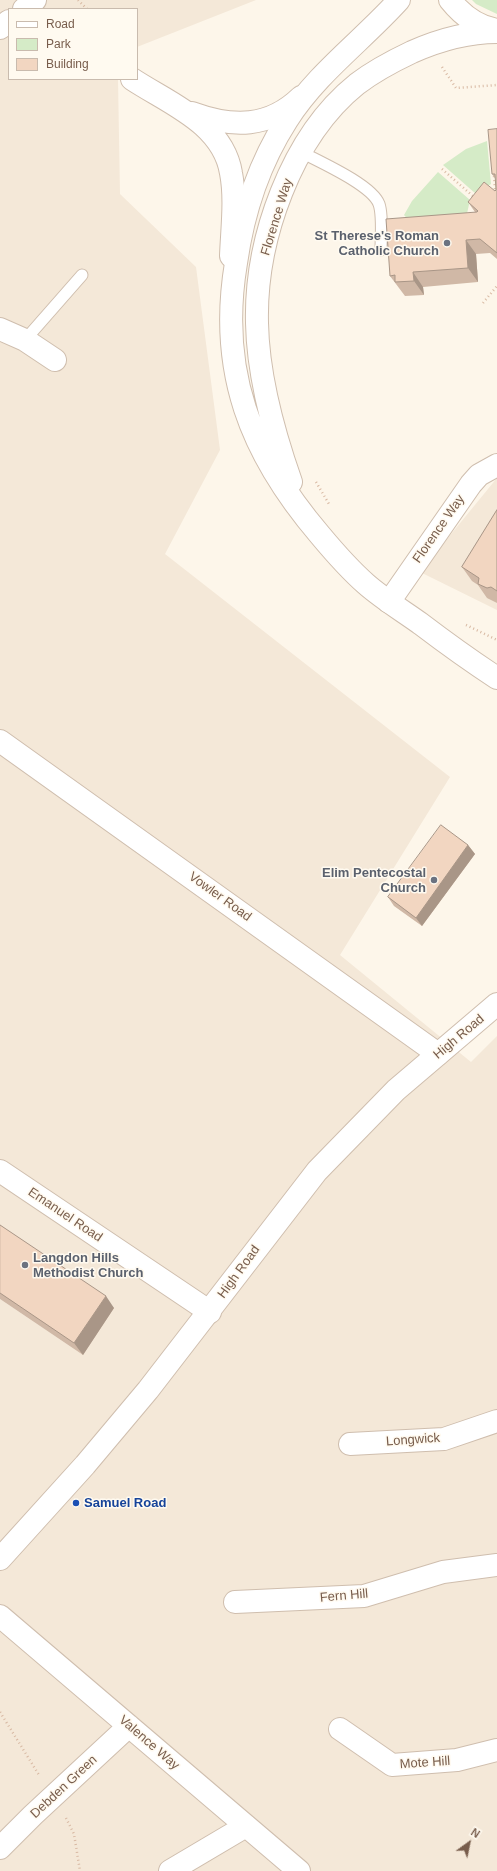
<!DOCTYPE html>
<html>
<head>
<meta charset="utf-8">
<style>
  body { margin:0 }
  #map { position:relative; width:497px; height:1871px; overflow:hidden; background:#fdf6ea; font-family:Helvetica,sans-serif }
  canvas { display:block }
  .legend { position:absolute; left:8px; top:8px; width:130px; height:72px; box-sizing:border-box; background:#fffaf0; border:1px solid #c9bbae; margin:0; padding:5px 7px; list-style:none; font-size:12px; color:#785d4c }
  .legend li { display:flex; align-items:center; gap:8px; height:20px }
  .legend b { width:20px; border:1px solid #c9bbae }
  .north { position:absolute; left:449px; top:1823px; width:40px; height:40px; -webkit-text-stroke:3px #fffaf0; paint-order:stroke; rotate:33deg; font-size:11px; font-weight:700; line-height:16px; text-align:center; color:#785d4c }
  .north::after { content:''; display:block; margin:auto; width:14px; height:18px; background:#785d4c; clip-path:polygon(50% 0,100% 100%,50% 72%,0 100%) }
</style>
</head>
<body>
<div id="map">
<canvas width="497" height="1871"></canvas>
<ul class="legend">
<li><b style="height:5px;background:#fff"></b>Road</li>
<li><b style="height:11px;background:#d5ebc7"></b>Park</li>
<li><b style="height:11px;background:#f2d6c1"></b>Building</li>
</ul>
<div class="north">N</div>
</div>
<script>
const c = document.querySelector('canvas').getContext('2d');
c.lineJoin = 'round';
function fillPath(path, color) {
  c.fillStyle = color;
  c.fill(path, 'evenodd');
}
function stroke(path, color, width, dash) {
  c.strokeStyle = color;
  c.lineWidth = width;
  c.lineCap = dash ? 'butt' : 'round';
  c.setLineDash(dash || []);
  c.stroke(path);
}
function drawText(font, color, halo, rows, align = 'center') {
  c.font = font + ' Helvetica,sans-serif';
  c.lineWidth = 3;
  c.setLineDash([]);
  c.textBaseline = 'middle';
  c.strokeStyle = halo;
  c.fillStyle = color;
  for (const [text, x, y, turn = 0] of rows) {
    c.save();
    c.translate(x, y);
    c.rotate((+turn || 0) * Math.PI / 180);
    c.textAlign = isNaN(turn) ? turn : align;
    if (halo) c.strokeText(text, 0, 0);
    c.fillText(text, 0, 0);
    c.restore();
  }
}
fillPath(new Path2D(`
  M0 0H256L137 47V9H9V79H118L120 194 196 267 220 450 165 554 450 777 340 955 471 1062 497 1036V1871H0V1299L83 1355 0 1231Z
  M497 478V610L420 572Z`), '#f4e8d8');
fillPath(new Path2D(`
  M472 0H497V14L476 4Z
  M487 141 491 184 476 194 443 165 466 149Z
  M438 172 470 200 466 218 411 223 404 215 412 201Z`), '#d5ebc7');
const service = new Path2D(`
  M301 152C320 162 372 185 379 204 383 215 381 237 381 250
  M25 340 82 275`);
const minor = new Path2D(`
  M24 9 35 0
  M0 28 9 21
  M132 79C168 103 223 123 231 173 236 199 232 229 231 256
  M192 113C233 128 269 128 301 97
  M0 329 25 340 55 360
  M389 602 471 484 479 475 497 465
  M0 741 438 1054
  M0 1171 210 1312
  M350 1444 444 1439 497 1421
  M235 1602 364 1596 443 1572 497 1565
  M0 1616 299 1871
  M340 1729 392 1765 457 1760 497 1750
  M0 1848 33 1815 129 1726
  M170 1871 246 1826`);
const tertiary = new Path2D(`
  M399 0C362 41 317 73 287 120 260 162 243 213 236 263 218 371 250 453 320 535 335 553 349 569 366 584 383 599 403 611 421 624 446 643 471 661 497 678
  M291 482C273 431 258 377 257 323 255 240 291 137 357 84 374 71 393 61 412 52 439 40 467 32 497 32
  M0 1559 85 1465 148 1390 317 1171 396 1090 497 1004`);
const secondary = new Path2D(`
  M450 0C462 15 478 27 497 30`);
stroke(service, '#cfbeae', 13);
stroke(minor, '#cfbeae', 24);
stroke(tertiary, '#cfbeae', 24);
stroke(secondary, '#d2bfac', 24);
stroke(new Path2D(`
  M78 0 87 9
  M442 67 456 88 497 85
  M442 169 475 198
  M492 191 495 190 494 176
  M483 303 497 286
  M316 482 329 504
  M466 625 497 640
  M0 1712 39 1775
  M66 1818 74 1834 80 1871`), '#d8b9a3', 2.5, [1, 3]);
stroke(service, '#fff', 11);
stroke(minor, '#fff', 22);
stroke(tertiary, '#fff', 22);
stroke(secondary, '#fff', 22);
fillPath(new Path2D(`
  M497 129V259L490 253 476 254 478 282 423 287 424 295 405 296 390 276 475 212 468 202 495 191 496 190V180L492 174Z
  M497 510V603L487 598 478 585 472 581 462 567Z
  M468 845 475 854 422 926 394 906 388 897Z
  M0 1225 114 1308 83 1355 0 1299Z`), '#d0b8a6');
fillPath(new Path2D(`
  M466 240 476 254 478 282 468 268Z
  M413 272 423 287 424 295 414 281Z
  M468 845 475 854 422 926 416 918Z
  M106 1296 114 1308 83 1355 74 1343Z`), '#a99687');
const building = new Path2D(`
  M497 129V253L480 239 466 240 468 268 413 272 414 281 395 282V275L390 276 386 219 477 212 478 211 468 202 484 182 495 191 496 190 495 174H492L488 130Z
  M497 510V591L491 587 487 588 478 584 479 578 462 567Z
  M441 825 468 845 416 918 388 897Z
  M0 1225 106 1296 74 1343 0 1293Z`);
fillPath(building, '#f2d6c1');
stroke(building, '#a99687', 1);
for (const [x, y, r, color] of [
  [447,243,4,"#6b7280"],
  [434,880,4,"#6b7280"],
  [25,1265,4,"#6b7280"],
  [76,1503,4,"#1a4fb4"]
]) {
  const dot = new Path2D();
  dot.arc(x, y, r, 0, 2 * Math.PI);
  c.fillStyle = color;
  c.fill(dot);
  stroke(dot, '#fffaf0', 1.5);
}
drawText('13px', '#785d4c', '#fffaf0', [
  ["Florence Way",277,217,-73],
  ["Florence Way",439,529,-55],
  ["Vowler Road",220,897,36],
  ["High Road",459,1037,-40],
  ["Emanuel Road",65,1215,34],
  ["High Road",239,1272,-54],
  ["Longwick",413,1440,-4],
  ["Fern Hill",344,1596,-5],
  ["Valence Way",149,1743,41],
  ["Mote Hill",425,1763,-4],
  ["Debden Green",64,1787,-43]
]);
drawText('bold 13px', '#5b616d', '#fffaf0', [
  ["St Therese's Roman",439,236],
  ["Catholic Church",439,251],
  ["Elim Pentecostal",426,873],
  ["Church",426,888],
  ["Langdon Hills",33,1258,"left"],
  ["Methodist Church",33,1273,"left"]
], 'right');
drawText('bold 13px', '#164399', '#fffaf0', [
  ["Samuel Road",84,1503]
], 'left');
</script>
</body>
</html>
